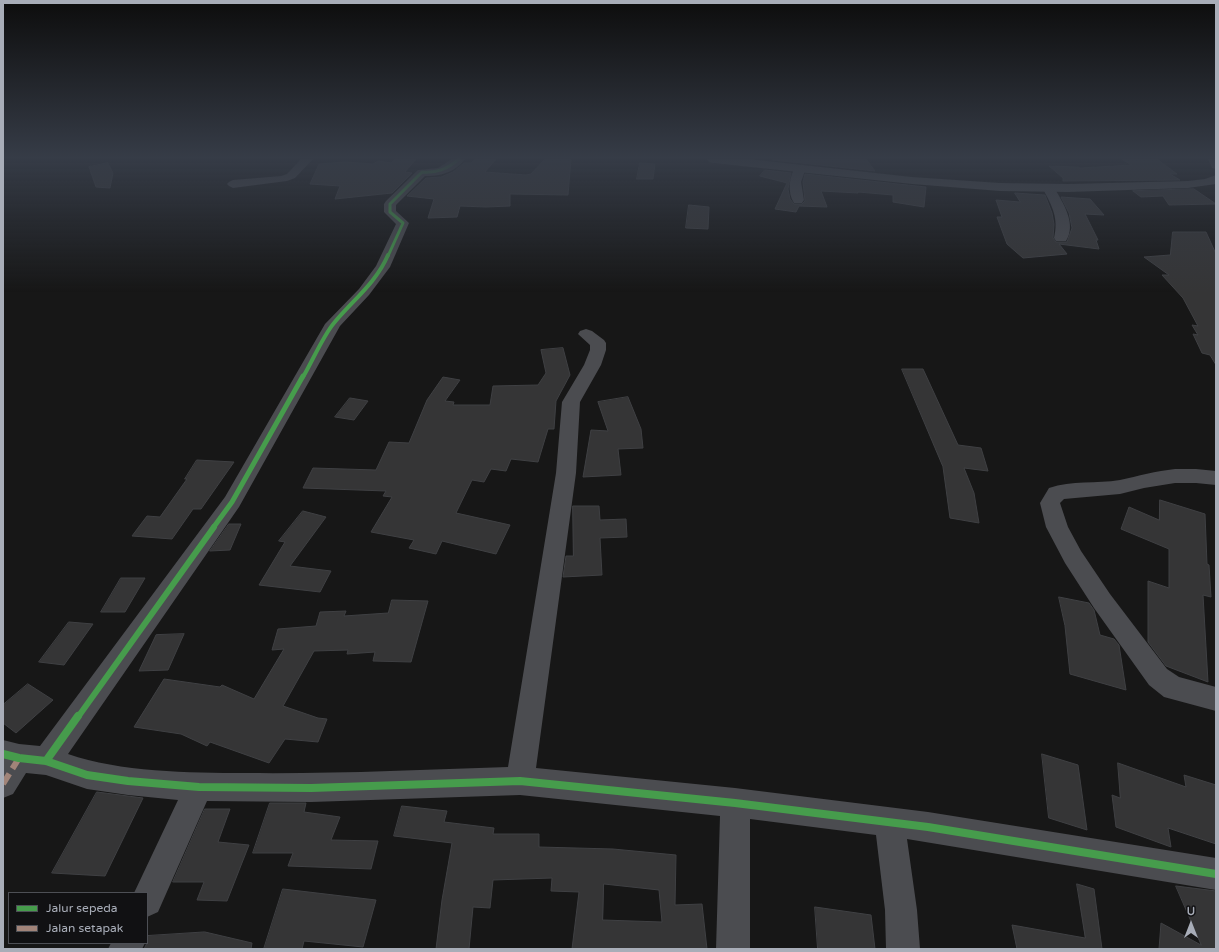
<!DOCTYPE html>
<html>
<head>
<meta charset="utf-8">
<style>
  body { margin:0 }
  #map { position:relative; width:1219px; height:952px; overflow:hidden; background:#171717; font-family:"Varela Round",sans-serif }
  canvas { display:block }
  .frame { position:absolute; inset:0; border:4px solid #a8adb8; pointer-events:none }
  .legend { position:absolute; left:8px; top:892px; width:140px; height:52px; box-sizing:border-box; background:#111113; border:1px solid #4d4f55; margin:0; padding:5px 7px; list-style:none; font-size:12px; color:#a8adb8 }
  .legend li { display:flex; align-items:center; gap:8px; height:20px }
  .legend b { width:20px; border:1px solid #4d4f55 }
  .north { position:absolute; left:1171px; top:904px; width:40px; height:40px; -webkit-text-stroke:3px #111113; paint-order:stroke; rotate:0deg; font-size:11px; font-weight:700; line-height:16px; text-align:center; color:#a8adb8 }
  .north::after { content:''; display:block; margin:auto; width:14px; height:18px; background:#a8adb8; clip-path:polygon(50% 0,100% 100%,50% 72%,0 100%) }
</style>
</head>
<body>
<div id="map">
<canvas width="1219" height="952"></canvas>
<div class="frame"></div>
<ul class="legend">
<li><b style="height:5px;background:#469c4c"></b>Jalur sepeda</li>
<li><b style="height:5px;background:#a18479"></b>Jalan setapak</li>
</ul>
<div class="north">U</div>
</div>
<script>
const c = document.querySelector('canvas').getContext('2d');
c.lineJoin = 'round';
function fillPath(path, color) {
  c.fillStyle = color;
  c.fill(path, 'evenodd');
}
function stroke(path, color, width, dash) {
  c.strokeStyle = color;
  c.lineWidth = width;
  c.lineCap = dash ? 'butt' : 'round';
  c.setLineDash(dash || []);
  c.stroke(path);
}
const building = new Path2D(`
  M395 159H416L405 172 412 173 392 193 335 199 340 186 310 184 319 164 345 162 373 164 378 161 391 163Z
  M475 159H496L485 172 526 175 531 174 545 159H571L568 195 510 194V206L486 207 460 206 457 217 428 218 434 199 407 196 426 178 441 177 453 172 464 163H471Z
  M774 159H866L875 171 773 160Z
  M1122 159H1157L1177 174H1170L1180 180 1063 181V178L1049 166 1078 167 1080 168 1131 165Z
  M108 163 113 173 110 188 96 187 89 167Z
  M640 163 655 164 653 179H637Z
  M765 170 791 173 788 189 790 199 794 204H802L805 201 803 182 805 174 926 187 924 207 893 202V195L858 192V193L821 191 827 207 799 206 796 212 775 209 787 183 760 176Z
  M1194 189 1216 204 1169 205 1163 196 1141 197 1133 191Z
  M1015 193 1045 195 1052 213 1054 224 1053 238 1056 242H1067L1072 228 1069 213 1061 197 1090 199 1104 215 1085 214 1098 240H1096L1099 249 1059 244 1067 254 1023 258 1007 244 997 217H1002L996 200 1020 202Z
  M689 205 709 207 708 229 686 228Z
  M1173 232H1206L1216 254V365L1210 355 1202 353 1193 334 1198 335 1192 325 1198 326 1183 298 1162 275H1169L1144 257 1170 255Z
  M563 348 570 375 556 401 554 429H548L538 462 511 459 506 471 491 469 484 482 472 480 456 513 510 525 496 554 442 541 436 554 409 548 414 540 371 532 392 497 383 496 386 491 303 488 313 468 376 470 389 442 409 443 427 400 443 377 460 380 445 401 454 402 453 405H490L493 386 538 385 546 373 541 350Z
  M902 369H923L958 445 981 448 988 471 964 468 974 493 979 523 950 518 943 467Z
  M628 397 641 429 643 448 618 449 621 475 583 477 591 430 608 431 598 402Z
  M350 398 368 401 354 420 335 417Z
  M197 460 234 462 201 509H193L172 539 132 536 147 516 160 517 187 479H185Z
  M1160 500 1205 514 1207 564 1209 565 1211 597 1203 595 1208 682 1166 666 1148 642V581L1169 588V549L1121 529 1129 507 1159 520Z
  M573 506H599L600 520 626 519 627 537 600 538 602 575 563 577 566 556H573Z
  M303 511 326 517 290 566 331 571 320 592 259 585 285 542 279 541Z
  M229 524H241L230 550 210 551Z
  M121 578H145L125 612H101Z
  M1059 597 1089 603 1094 610 1100 635 1114 639 1119 645 1126 690 1070 674 1065 626Z
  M392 600 428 601 411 662 373 661 375 652 347 654 348 650 314 651 283 706 318 718 327 719 318 742 285 739 269 763 210 742 207 746 181 734 134 727 164 679 220 687 222 685 254 699 284 649 272 650 278 629 316 626 320 612 346 611 344 616 388 613Z
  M69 622 93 624 64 665 39 662Z
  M184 634 168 670 139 671 156 635Z
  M28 684 53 700 16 733 3 723V705Z
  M1042 754 1078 765 1087 830 1049 818Z
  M1118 763 1186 787 1184 775 1216 785V844L1168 828 1171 847 1116 827 1112 795 1120 798Z
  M97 792 143 798 105 876 52 873Z
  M270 803H306L304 812 340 817 331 840 378 841 371 869 288 866 293 853H253Z
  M402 806 447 811 444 822 494 828 493 834H539V847L613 849 676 855 675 905 702 904 707 949H572L579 892 551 891 552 878 493 880 490 908 473 907 469 949H436L442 900 452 843 394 836ZM604 884 659 890 662 922 603 920Z
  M205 809H230L218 842 249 845 227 901 197 900 204 882H173Z
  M1077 884 1094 889 1102 949H1017L1012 925 1085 938Z
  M1176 886 1216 891V949H1159L1161 923 1201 945Z
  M283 889 376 900 363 947 304 941 302 949H264Z
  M815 907 871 915 875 949H818Z
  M205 932 252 943 251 949H144L147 943V936Z`);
fillPath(building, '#353536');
stroke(building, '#3f4043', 1);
fillPath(new Path2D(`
  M301 159H313L295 178 287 181 233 188 229 186 227 184 229 182 233 180 281 176 287 174Z
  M452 159H465C455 172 440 177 425 176L396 205V211L409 223 390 267 369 295 340 326 239 507 68 754C120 772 189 773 245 773 332 774 420 770 508 767L556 473 562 402 584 365 590 350V345L578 334 580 331 586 329 592 331 604 340 606 343V350L601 365 580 402 576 473 536 768 735 788 928 812 1216 858V890L907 839 917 910 920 949H886L885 910 876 835 750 819V949H716L720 816 520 795 311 802 207 801 158 912 147 917V893H134L178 800 128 795 87 789 46 775 26 773 13 794 3 798V740L19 744 40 746 225 497 325 324 359 289 376 266 396 224 384 212V204L386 201 418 170 438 168Z
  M800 165 804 166 806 168 801 182 804 200 802 203H794C787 192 789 176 796 166Z
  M1049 185 1053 186 1055 189C1063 203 1077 224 1066 241H1056L1054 238C1059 218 1052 206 1043 189L1045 186Z
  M1175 469H1196L1216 471V485L1196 483H1175L1144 488 1120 494 1064 499 1060 503 1068 527 1081 551 1110 594 1167 669 1179 677 1216 687V711L1164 697 1149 685 1094 608 1065 563 1046 527 1040 503 1049 488C1072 480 1096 484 1120 480 1138 476 1156 471 1175 469Z
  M111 943H145L142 949H108Z`), '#4b4c50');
fillPath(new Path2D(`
  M707 159H748L912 177 1000 183 1068 184 1188 181 1205 179 1216 175V184L1188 188 1068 192 1000 191 912 184 713 163 709 162Z
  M1208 159H1216V169L1212 168Z`), '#4d4f52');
stroke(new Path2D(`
  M3 784 19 758`), '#a18479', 6, [12, 6]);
stroke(new Path2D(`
  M388 256 403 223 390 212V204L422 172C438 173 447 169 459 159`), '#469c4c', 3);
stroke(new Path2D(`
  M303 377C312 362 323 336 334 323 353 300 376 283 388 255`), '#469c4c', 4);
stroke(new Path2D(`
  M213 528 232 502 303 376`), '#469c4c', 5);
stroke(new Path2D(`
  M78 717 214 527`), '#469c4c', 6);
stroke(new Path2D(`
  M3 754 19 758 46 761 87 775 128 781 199 787 311 788 520 781 735 803 928 827 1216 874
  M46 761 78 716`), '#469c4c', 8);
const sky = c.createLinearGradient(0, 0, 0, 292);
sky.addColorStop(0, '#0d0d0d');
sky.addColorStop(0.54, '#363c47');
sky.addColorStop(1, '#363c4700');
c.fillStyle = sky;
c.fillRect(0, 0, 1219, 292);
</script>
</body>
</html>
